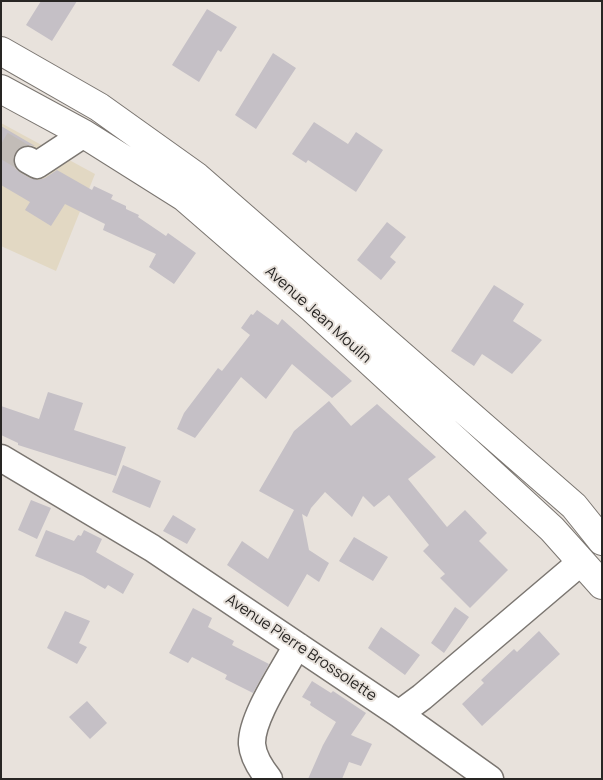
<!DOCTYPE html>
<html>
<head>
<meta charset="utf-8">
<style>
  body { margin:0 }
  #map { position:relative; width:603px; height:780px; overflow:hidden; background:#e8e2dc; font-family:Manrope,sans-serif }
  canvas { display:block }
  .frame { position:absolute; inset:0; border:2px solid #282624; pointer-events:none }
</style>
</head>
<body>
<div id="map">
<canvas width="603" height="780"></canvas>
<div class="frame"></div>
</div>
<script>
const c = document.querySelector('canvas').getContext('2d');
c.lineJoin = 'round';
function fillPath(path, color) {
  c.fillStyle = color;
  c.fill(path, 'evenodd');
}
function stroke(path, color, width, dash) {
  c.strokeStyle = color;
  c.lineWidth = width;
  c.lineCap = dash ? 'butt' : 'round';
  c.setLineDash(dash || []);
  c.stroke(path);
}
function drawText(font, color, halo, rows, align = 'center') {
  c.font = font + ' Manrope,sans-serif';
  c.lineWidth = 4;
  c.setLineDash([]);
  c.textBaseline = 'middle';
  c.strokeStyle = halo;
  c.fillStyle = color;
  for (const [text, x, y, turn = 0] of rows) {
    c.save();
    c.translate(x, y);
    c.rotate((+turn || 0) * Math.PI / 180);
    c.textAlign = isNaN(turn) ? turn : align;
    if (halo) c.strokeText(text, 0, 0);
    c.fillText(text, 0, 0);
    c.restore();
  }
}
fillPath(new Path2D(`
  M1 123 95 174 56 271 1 246Z`), '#e2d8c3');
fillPath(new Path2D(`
  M41 1H77L52 41 26 25Z
  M207 9 237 27 221 52 218 50 199 82 172 65Z
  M273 53 296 68 256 129 235 115Z
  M314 122 348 144 356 132 383 150 356 192 308 160 306 163 292 154Z
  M1 126 35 146 27 145 21 147 15 152 13 161 15 168 21 173 30 178 38 180 45 178 57 170 92 190 94 186 113 195 111 199 126 206V209L139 215 138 217 166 236 168 233 196 253 174 284 149 267 156 254 103 230 105 224 65 204 51 226 25 210 30 202 1 185Z
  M387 222 406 237 390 257 396 262 381 280 357 260Z
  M494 285 524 304 513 321 542 340 512 374 482 354 474 366 451 351Z
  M257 310 278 325 282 319 352 381 332 398 292 364 266 399 241 377 195 438 177 429 184 413 218 368 222 371 250 335 241 328 251 314 253 315Z
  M48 392 83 403 74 430 126 447 116 476 18 445V443L1 435V406L39 419Z
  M329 401 351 426 377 404 436 457 408 479 447 527 465 510 487 533 479 541 508 570 470 608 440 578 445 574 423 551 429 545 389 495 374 507 363 496 352 517 325 492 311 508 307 517 302 514 309 550 329 563 319 582 307 574 288 607 227 565 242 541 268 559 294 510 259 491 294 431Z
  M123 465 161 481 150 508 112 492Z
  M31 500 51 508 37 539 18 530Z
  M173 515 196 529 187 544 163 531Z
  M46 530 74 541 78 535 81 536 84 530 102 539 96 552 134 574 123 594 108 585 105 589 83 576 35 556Z
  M354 537 388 557 373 581 339 561Z
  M455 607 469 617 444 653 431 643Z
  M193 608 212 618 208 627 234 641 232 645 269 664 253 693 225 679 227 675 192 657 188 663 169 653Z
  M65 611 90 621 79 643 87 647 77 664 47 648Z
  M381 627 420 655 405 675 368 648Z
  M539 631 560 654 482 726 462 704 484 683 481 680 514 649 517 652Z
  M312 681 331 693 333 691 366 713 351 735 372 744 361 766 349 762 342 779H308L323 745 336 722 310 705 311 702 302 697Z
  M87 701 107 723 90 739 69 717Z`), '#c5c0c6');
stroke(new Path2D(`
  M1 144 28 160`), '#c2bcb7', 26, [26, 13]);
const minor = new Path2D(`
  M28 160 37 165 84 134
  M1 458 152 548 399 714 422 697 581 562
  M399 714 490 779
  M269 779C261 769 253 757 252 744 251 719 280 676 292 654L298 646`);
const major = new Path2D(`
  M1 51 99 107 197 177 574 506 602 541
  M1 89 84 134 184 197 313 309 552 529 602 585`);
stroke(minor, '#7b7671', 29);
stroke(major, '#7b7671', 30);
stroke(minor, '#fff', 26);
stroke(major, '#fff', 28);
drawText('15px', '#282624', '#e8e2dc', [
  ["Avenue Jean Moulin",318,315,42],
  ["Avenue Pierre Brossolette",301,648,34]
]);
</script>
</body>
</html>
